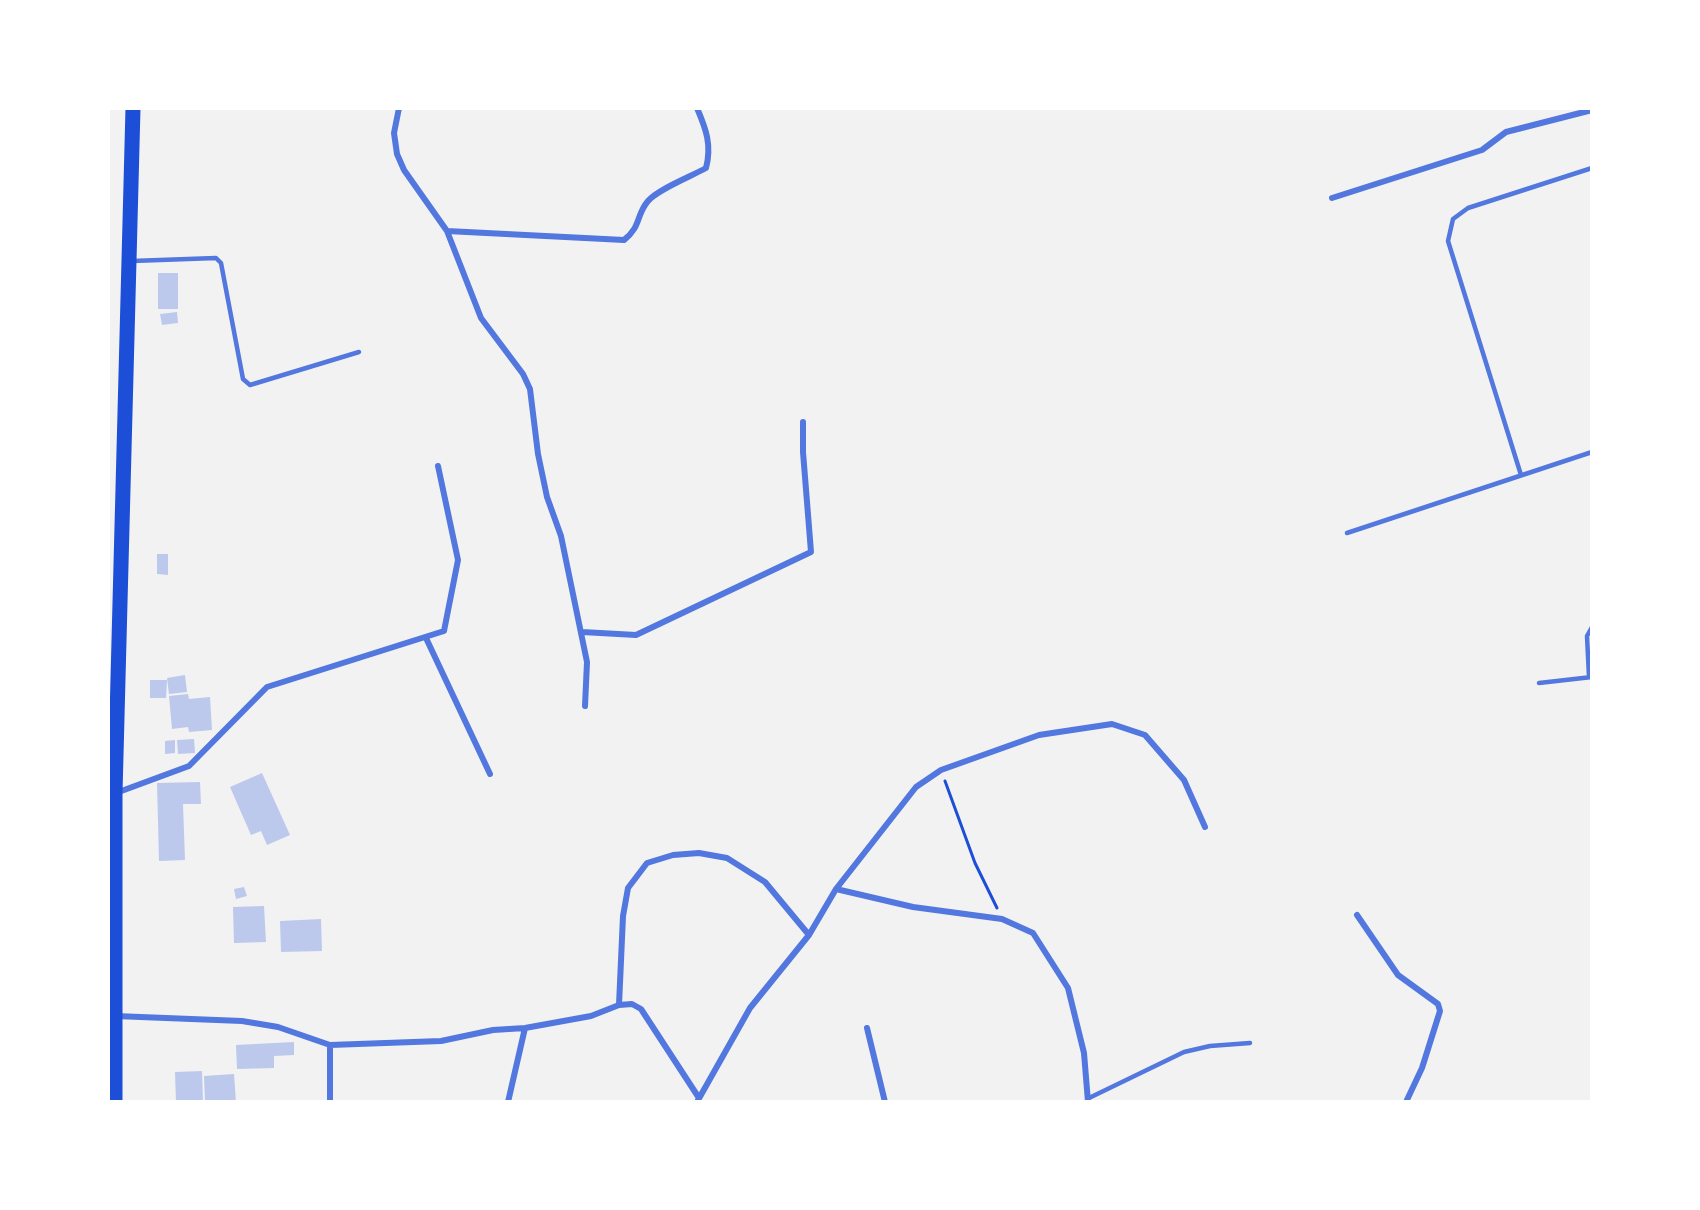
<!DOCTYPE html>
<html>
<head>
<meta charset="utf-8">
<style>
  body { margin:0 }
  #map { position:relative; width:1700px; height:1210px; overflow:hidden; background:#f2f2f2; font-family:Helvetica,sans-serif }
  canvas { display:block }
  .frame { position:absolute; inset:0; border:110px solid #fff; pointer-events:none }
</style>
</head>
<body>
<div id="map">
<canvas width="1700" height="1210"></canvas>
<div class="frame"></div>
</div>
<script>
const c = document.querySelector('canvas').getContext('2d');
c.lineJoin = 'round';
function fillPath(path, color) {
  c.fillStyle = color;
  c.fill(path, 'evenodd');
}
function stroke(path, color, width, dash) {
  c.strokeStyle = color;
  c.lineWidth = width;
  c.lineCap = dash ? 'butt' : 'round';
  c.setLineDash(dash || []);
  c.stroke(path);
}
fillPath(new Path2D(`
  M158 273H178V309H158Z
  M177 312 178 323 162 325 160 314Z
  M157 554H168V575L157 574Z
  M185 675 187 692 169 694 167 678Z
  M150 680H167L166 698H150Z
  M188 694 189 699 210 697 212 730 189 732 188 727 172 729 169 696Z
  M194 739 195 753 178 754 177 740Z
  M175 740V753L165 754V741Z
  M262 773 290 835 267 845 261 831 251 835 230 787Z
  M200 782 201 804H183L185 860 159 861 157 783Z
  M244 887 247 896 236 899 234 889Z
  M264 906 266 942 234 943 233 907Z
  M321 919 322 951 281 952 280 921Z
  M294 1042V1055L274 1056V1068L237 1069 236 1045Z
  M202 1071 203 1102H176L175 1072Z
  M234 1074 236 1102H205L204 1076Z`), '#bdc9ec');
stroke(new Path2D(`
  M945 781 975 863 997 908`), '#1d4ed8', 3);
stroke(new Path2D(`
  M132 261 216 258 221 263 243 379 250 385 359 352
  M1521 475 1448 241 1453 219 1468 208 1592 168
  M1347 533 1592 452
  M1589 677 1587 636 1592 627
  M1539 683 1592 677
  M1089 1098 1184 1052 1210 1046 1250 1043`), '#5277de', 4.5);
stroke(new Path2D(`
  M399 108 394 133 397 154 404 170 447 231 481 318 523 374 530 389 538 454 547 497 561 536 587 662 585 706
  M1332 198 1482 150 1506 132 1592 110
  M447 231 624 240C641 227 636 215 648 201 658 189 692 176 706 168 712 145 706 129 697 108
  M582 632 636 635 811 552 803 452V422
  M426 638 490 774
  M116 793 189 766 267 687 444 631 458 560 438 466
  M836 889 913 907 1002 919 1033 933 1068 988 1084 1053 1088 1102
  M1357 915 1398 975 1438 1004 1440 1011 1422 1068 1406 1102
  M619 1005 623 916 628 888 647 863 673 855 699 853 727 858 765 882 809 935
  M115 1016 242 1021 278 1027 330 1045 441 1041 493 1030 525 1028 591 1016 619 1005 632 1004 641 1009 699 1098
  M867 1028 885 1102
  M330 1102V1045
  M508 1102 525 1028
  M697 1102 750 1008 809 935 836 889 916 787 941 770 1039 735 1112 724 1145 735 1184 780 1205 827`), '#5277de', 6);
stroke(new Path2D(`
  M115 1102V793L133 108`), '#1d4ed8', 15);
</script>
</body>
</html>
